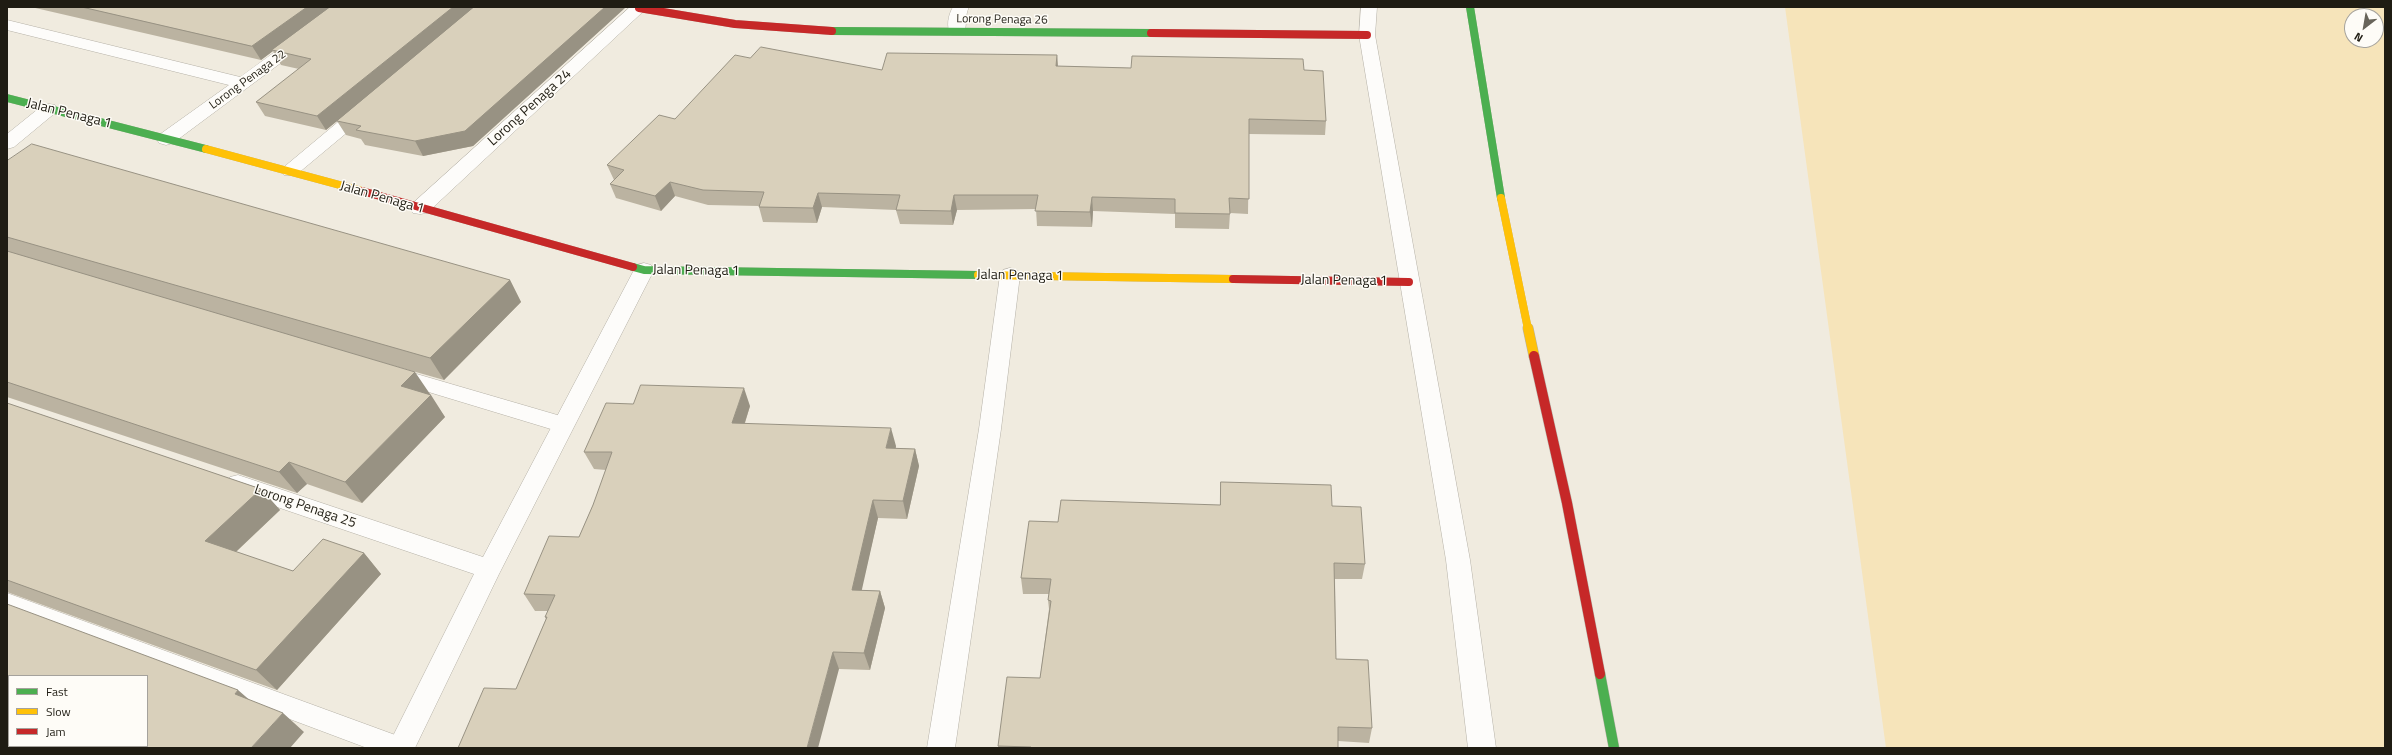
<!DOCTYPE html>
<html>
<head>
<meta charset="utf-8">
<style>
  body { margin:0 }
  #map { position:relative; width:2392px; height:755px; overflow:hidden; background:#f0ebdf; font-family:"Titillium Web",sans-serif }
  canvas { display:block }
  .frame { position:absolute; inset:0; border:8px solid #1f1c13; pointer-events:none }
  .legend { position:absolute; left:8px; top:675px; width:140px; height:72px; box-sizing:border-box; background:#fefcf7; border:1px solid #a5a29c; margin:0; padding:5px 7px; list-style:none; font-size:12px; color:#1f1c13 }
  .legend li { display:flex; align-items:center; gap:8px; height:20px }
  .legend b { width:20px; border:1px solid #a5a29c }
  .north { position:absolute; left:2344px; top:8px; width:40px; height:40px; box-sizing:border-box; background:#fefcf7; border:1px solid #a5a29c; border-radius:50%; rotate:211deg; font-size:11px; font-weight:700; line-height:16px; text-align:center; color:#1f1c13 }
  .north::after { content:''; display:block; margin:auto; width:14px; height:18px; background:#68645a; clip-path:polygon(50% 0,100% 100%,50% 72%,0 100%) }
</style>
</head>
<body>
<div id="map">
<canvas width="2392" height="755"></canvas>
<div class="frame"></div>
<ul class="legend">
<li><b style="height:5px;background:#4caf50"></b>Fast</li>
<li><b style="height:5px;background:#ffc107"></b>Slow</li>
<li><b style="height:5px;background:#c62828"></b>Jam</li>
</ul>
<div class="north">N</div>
</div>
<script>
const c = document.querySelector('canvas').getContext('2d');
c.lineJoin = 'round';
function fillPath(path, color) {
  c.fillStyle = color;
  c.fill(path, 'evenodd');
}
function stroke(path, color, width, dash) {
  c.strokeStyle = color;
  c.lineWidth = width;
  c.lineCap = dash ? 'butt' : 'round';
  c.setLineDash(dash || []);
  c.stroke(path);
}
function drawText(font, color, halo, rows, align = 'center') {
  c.font = font + ' "Titillium Web",sans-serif';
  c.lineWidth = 3;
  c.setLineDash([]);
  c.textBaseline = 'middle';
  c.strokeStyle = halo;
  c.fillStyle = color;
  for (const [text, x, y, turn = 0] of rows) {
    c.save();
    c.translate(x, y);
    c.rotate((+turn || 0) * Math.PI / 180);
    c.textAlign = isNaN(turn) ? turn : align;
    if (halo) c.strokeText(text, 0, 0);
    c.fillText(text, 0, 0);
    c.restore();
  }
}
fillPath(new Path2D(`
  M1785 7H2385V748H1886ZM2352 16H2376V40H2352Z`), '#f6e4ba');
const lane = new Path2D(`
  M362 106 368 107 370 111 368 115 296 175H284L281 171 284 167 356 107Z
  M396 368 571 419 574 425 571 431 564 433 389 380 386 375 389 370Z
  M7 593 398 736 407 740 411 748H367L7 613Z`);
const street = new Path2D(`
  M337 7H356L173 143 166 145 159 143 157 139 159 135 229 85 7 30V20L240 77Z
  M630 7H648L427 213 420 214 413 213 410 208 413 203Z
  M953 7H969C964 16 968 27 963 35H951C946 27 948 15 953 7Z
  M1361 7H1377L1375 35 1470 560 1496 748H1468L1446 560 1359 35Z
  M49 104 55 105 58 109 55 113 14 147 7 149V134L43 105Z
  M644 263 651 265 654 270 499 574 415 748H387L474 574 230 491 226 484 230 477 238 475 483 557 634 270 637 265Z
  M1010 268 1017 270 1020 275 1001 429 955 748H927L979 429 1000 275 1003 270Z`);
const fastFar1 = new Path2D(`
  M1470 7 1501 198
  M832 31 1151 33
  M7 98 206 149
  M633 267 644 270 978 275`);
const fast = new Path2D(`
  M1600 674 1614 748`);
const slowFar1 = new Path2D(`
  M206 149 362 191
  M1501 198 1528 329
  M978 275 1233 279`);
const slow = new Path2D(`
  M1528 328 1534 356`);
const jamFar1 = new Path2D(`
  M639 8 735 24 832 31
  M1151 33 1367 35
  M362 191 633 267
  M1233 279 1409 282`);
const jam = new Path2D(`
  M1534 356 1567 503 1600 674`);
stroke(lane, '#b5b1a7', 1);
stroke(street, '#b5b1a7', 1);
stroke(fastFar1, '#b5b1a7', 8);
stroke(fast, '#b5b1a7', 11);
stroke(slowFar1, '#b5b1a7', 8);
stroke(slow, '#b5b1a7', 11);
stroke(jamFar1, '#b5b1a7', 8);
stroke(jam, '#b5b1a7', 11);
fillPath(lane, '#fdfcfa');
fillPath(street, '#fdfcfa');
stroke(fastFar1, '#4caf50', 8);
stroke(fast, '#4caf50', 10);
stroke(slowFar1, '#ffc107', 8);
stroke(slow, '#ffc107', 10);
stroke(jamFar1, '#c62828', 8);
stroke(jam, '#c62828', 10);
fillPath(new Path2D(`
  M31 7H626L473 146 423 156 365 145 361 139 346 135 337 121 326 130 265 116 256 102 299 69 281 65 273 51 261 60Z
  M1057 55 1058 66 1131 68 1304 70 1326 121 1325 135 1249 134 1248 214 1230 213 1229 229 1175 228V214L1093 211 1092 227 1037 226 1036 209 957 210 953 225 900 224 896 210 822 207 817 223 763 222 759 207V206L708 205 675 196 661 211 616 198 610 184 614 180 607 165 675 119 750 58 882 70Z
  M7 161 510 280 521 302 444 380 335 349 430 394 429 395 445 417 362 503 307 484 297 493 7 397Z
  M7 403 261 489 280 510 236 552 293 571 364 553 381 574 277 690 7 592Z
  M750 406 745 423 896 446V448L915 449 919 466 907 519 878 518 861 590 880 591 885 608 870 670 839 669 516 689 546 619 545 617 548 611H535L524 594 579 537 593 505 606 470 594 469 584 452Z
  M1220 505 1365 564 1362 579H1335L1336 659 1372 728 1369 743 1338 741V748H998V746L1040 678 1049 609 1048 600 1049 594H1023L1021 578 1058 522Z`), '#bbb3a1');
fillPath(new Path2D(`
  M307 7H334L272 50 273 51 261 60 252 46Z
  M453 7H477L326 130 317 116Z
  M605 7H626L473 146 423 156 415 141Z
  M1057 55 1058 70 1056 66Z
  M670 182 675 196 661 211 655 196Z
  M818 193 822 207 817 223 813 208Z
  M954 195 957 210 953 225 951 211Z
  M1092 197 1093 211 1092 227 1090 212Z
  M510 280 521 302 444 380 430 358Z
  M415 372 430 394 416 408 401 386Z
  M744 388 750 406 739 441 732 423Z
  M431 395 445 417 362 503 345 482Z
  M891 428 896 446 891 466 886 448Z
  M915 449 919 466 907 519 903 501Z
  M289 462 307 484 297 493 279 472Z
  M261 489 280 510 225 562 205 541Z
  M873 500 878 518 858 607 852 590Z
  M364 553 381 574 277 690 256 670Z
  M880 591 885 608 870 670 864 653Z
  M833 652 839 669 818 748H807Z
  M238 690 260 709 235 694Z
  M283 713 304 732 290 748H251Z`), '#989283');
const building = new Path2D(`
  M82 7H307L252 46Z
  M330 7H453L317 116 256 102 311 59 272 50Z
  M474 7H605L465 131 415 141 356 130 361 126 337 121Z
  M761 47 882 70 887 53 1057 55 1056 66 1131 68 1132 56 1303 59 1304 70 1323 71 1326 121 1249 119V199L1229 198 1230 214 1175 213V199L1092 197 1090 212 1035 211 1038 195H954L951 211 896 210 900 195 818 193 813 208 759 207 764 192 703 190 670 182 655 196 610 184 624 170 607 165 659 115 675 119 735 55 750 58Z
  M32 144 510 280 430 358 7 237V161Z
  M7 251 415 372 401 386 431 395 345 482 289 462 279 472 7 382Z
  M641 385 744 388 732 423 891 428 886 448 915 449 903 501 873 500 852 590 880 591 864 653 833 652 807 748H458L484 688 516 689 547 617H545L555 595 524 594 549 536 579 537 593 505 612 452H584L606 403 633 404Z
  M7 403 261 489 205 541 293 571 323 539 364 553 256 670 7 580Z
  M1221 482 1331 485 1332 506 1361 507 1365 564 1334 563 1336 659 1368 660 1372 728 1338 727V748H1031V747L998 746 1007 677 1040 678 1051 601 1048 600 1051 579 1021 578 1029 521 1058 522 1061 500 1220 505Z
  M7 604 238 690 235 694 283 713 251 748H7ZM9 676H147V746H9Z`);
fillPath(building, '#d9d0bb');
stroke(building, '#989283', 1);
drawText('12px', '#1f1c13', '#fefcf7', [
  ["Lorong Penaga 26",1002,20,1],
  ["Lorong Penaga 22",248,80,-36]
]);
drawText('14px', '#1f1c13', '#fefcf7', [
  ["Lorong Penaga 24",530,108,-42],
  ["Jalan Penaga 1",69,114,14],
  ["Jalan Penaga 1",382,198,16],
  ["Jalan Penaga 1",696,271,1],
  ["Jalan Penaga 1",1020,276,1],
  ["Jalan Penaga 1",1344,281,1],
  ["Lorong Penaga 25",305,507,19]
]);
</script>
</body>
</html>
